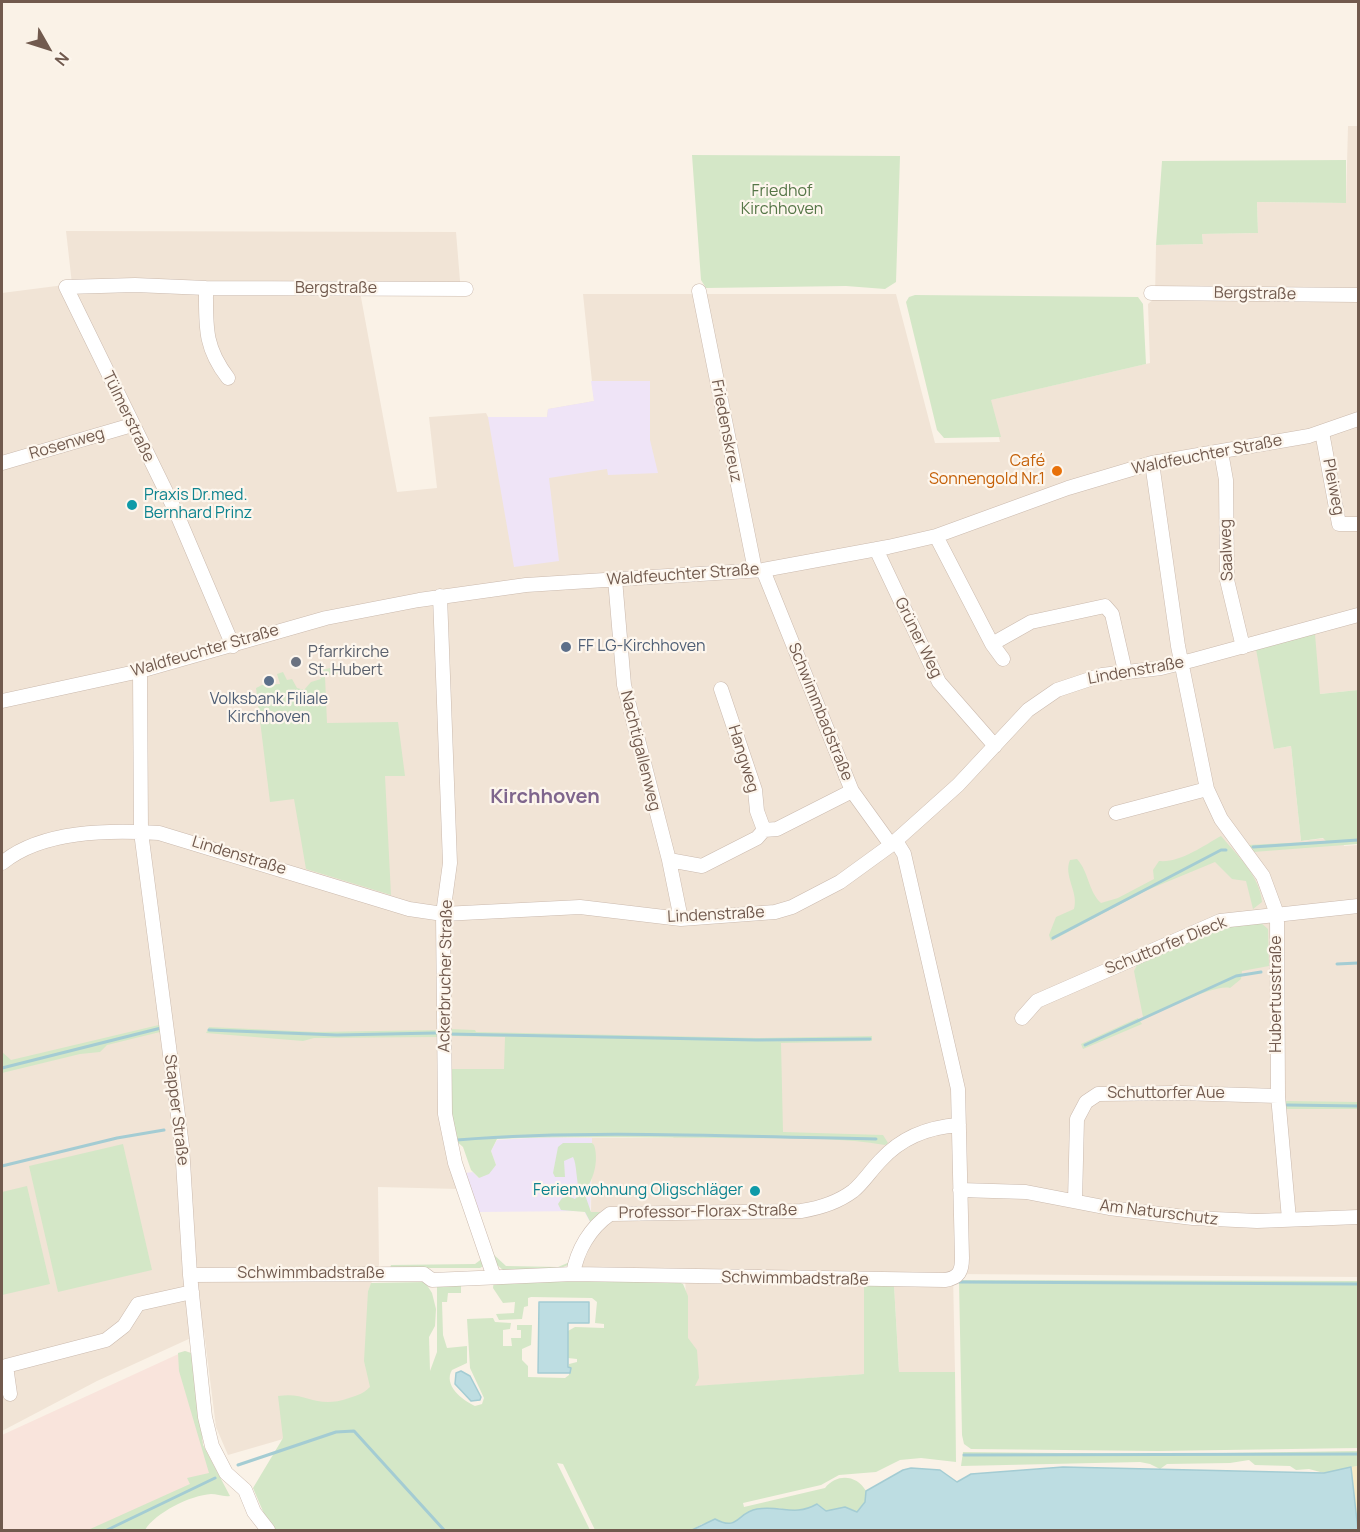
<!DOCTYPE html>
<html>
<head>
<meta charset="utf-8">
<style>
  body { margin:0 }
  #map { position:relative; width:1360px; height:1532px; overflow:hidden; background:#faf2e7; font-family:Manrope,sans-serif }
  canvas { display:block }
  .frame { position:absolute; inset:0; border:3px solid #715a4e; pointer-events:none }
  .north { position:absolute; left:18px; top:18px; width:60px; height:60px; -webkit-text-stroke:4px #fdf6ed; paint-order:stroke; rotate:129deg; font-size:16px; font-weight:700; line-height:24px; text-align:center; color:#715a4e }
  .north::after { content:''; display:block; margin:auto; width:21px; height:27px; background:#715a4e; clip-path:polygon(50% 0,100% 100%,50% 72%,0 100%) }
</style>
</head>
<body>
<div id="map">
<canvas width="1360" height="1532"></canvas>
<div class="frame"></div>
<div class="north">N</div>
</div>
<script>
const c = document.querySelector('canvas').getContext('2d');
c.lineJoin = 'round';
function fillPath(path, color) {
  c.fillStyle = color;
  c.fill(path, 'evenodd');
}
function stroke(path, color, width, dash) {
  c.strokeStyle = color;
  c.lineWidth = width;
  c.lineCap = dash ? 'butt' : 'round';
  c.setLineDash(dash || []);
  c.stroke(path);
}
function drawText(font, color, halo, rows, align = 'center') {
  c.font = font + ' Manrope,sans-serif';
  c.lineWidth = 4.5;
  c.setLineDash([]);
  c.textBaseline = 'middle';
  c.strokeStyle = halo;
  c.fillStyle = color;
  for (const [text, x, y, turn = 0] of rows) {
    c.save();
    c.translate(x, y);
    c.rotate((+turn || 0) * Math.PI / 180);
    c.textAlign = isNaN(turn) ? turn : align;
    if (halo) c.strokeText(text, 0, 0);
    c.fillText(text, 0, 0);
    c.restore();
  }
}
fillPath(new Path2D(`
  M1348 126H1358V690L1320 694 1274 749 1291 746 1301 841 1343 836 1344 846 1358 845V1277L953 1274 955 1372H899L894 1285H864V1374L689 1387 685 1273 585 1271 581 1267 606 1212H591L592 1138H674L505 1037V1069L441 1070 459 1189 378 1187 379 1265 368 1291 373 1413 228 1455 216 1427 204 1332 97 1381 2 1431V293L72 284 66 231 456 232 461 293 360 292 397 492 437 488 429 417 486 413 488 417H547L548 409 594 401 583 294H896L935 443 1000 442 990 400 1150 363 1148 304 1155 298 1156 245 1203 244 1202 234 1258 233 1257 202 1346 203Z`), '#f1e4d6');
fillPath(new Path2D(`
  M185 1351 191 1353 203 1445 220 1479 117 1530H2V1435Z`), '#f9e4dc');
fillPath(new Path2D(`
  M591 381H650V440L658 473 608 475 607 469 549 478 559 561 514 567 488 417H547L548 409 594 401Z
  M546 1137 592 1138 590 1222 584 1211 478 1212 465 1173 473 1172 479 1178 496 1165 491 1151 497 1140Z`), '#efe4f7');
fillPath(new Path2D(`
  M692 155 900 156 896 282 885 289 846 286 706 288 701 280Z
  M1346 160V203L1257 202 1258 233 1202 234 1203 244 1156 245 1162 161Z
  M915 295 1138 297 1143 304 1146 364 991 400 1001 437 944 438 937 430 906 302 909 297Z
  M1315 634 1320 694 1358 690V844L1253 852 1248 845 1326 841 1323 838 1301 841 1291 746 1274 749 1256 649Z
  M338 666 339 673 325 676 327 723 398 722 405 776H385L391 895 306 869 294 799 270 802 256 688 262 685 280 684 277 674 283 672 287 680 292 679 297 688 304 690 311 682 321 679 318 671Z
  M1221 836C1237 855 1260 876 1262 902L1253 909 1246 881 1232 879 1215 862 1145 891 1051 941 1049 935 1056 917 1074 909C1079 892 1063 876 1070 860L1077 859C1089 872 1088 891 1101 903L1118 898 1154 879 1153 870 1159 861C1180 863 1203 846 1221 836Z
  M1261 923 1268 929 1269 966 1242 971 1241 979 1230 988C1214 984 1164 1011 1143 1017L1134 971 1138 963 1224 928Z
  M1138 1018 1142 1024 1083 1049 1081 1044Z
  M163 1024 164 1031 107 1045 100 1052 80 1054 2 1073V1052L11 1060Z
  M209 1027 316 1032 440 1030 441 1037 314 1038 303 1041 206 1033Z
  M450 1029 475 1030 476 1032 759 1038 872 1036V1041L781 1043 783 1132 883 1135 888 1143 885 1145C832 1136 775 1139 721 1138 646 1138 571 1136 497 1139L491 1151 496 1165 489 1174 479 1178 471 1170 463 1147 454 1139 450 1129 451 1069H504L505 1037 450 1036Z
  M1285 1101 1358 1102V1109H1286Z
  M563 1143H592L594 1145C599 1160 594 1180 584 1192L591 1212H606L593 1227 585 1212 561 1210 558 1204 562 1198 568 1196 575 1199 580 1193C576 1182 577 1164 573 1157L564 1161 565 1177H555L553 1173 558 1147Z
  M123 1144 152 1270 58 1292 29 1166Z
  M27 1186 50 1284 2 1295V1192Z
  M492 1253 506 1266 558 1267 570 1262 571 1264 555 1270H503L496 1264Z
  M483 1258 485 1265 480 1268H390L391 1265 475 1264Z
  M494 1279 676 1281 683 1284 688 1296V1338L697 1350 699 1378 695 1386 864 1374V1284L894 1285 899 1372H955L956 1462 921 1458 900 1460 876 1472 839 1475 821 1485 743 1503 744 1507 825 1488C837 1473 857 1475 866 1491L865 1502 858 1512 845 1507 826 1511 818 1504 798 1512 777 1508 756 1509 734 1523 722 1524 719 1521 702 1524 692 1530H595L563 1464 557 1463 590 1530H271L253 1488 283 1438 278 1396C308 1391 315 1410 349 1398 358 1395 363 1394 370 1387L364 1361 368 1291 371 1283 425 1282 432 1293 436 1309 435 1326 429 1337 430 1371 437 1352V1283L461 1285V1293H448L447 1302H442L443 1335 447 1348 467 1346V1363L452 1370C443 1385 462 1400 475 1406L482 1404 484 1398 470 1368 467 1319 493 1318 495 1322 511 1323 510 1329 503 1330V1346H512L511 1338H521V1330H517V1325H532L531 1345 522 1349V1360L528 1366V1377L565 1378 569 1375V1364L577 1362V1359L568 1358V1331L575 1327 604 1328V1324L595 1323 597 1302 592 1298 531 1297 528 1298V1306L524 1307 522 1319 499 1320 496 1314 514 1313 515 1302 503 1303 493 1288Z
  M959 1280 1358 1281V1448L1158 1451 971 1449 964 1444 962 1435Z
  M185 1351 191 1353 194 1361 203 1445 230 1496C223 1497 217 1494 211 1494 191 1495 155 1513 145 1530H88L190 1484 187 1478 209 1473 179 1371 178 1353Z
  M1358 1451V1466L1324 1473 1309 1469 1296 1470 1290 1466 1255 1465 1249 1460 1230 1463 1167 1464 1160 1469 1150 1464 1140 1462 961 1466 963 1452 1153 1454Z`), '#d4e7c7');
fillPath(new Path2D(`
  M1358 1466V1530L1351 1467Z`), '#f6eac5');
const water = new Path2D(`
  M539 1302H589V1323H568V1367L571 1368 570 1373H538Z
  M461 1371 470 1376 481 1397 480 1400 471 1401 455 1384 456 1373Z
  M1063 1467 1324 1473 1351 1467 1358 1530H692L715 1519C739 1532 737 1512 757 1509 781 1505 794 1517 817 1504L826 1511 845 1507 857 1512 865 1502 866 1491 903 1470 911 1468 940 1470 957 1482 971 1474Z`);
fillPath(water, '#bddde2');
stroke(water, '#a4ccd3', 1.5);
stroke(new Path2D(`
  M1253 847 1358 840
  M1053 938 1221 850H1226
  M1337 964 1358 963
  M209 1030 337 1035 436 1033
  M449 1034 757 1040 870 1039
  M1085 1045 1236 976 1261 972
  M2 1068 161 1028
  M1287 1105 1358 1106
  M457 1140C597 1129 736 1137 876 1139
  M2 1166 117 1138 164 1130
  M959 1282 1358 1284
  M964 1455 1358 1454
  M238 1465 336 1432 354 1431 444 1530
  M107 1530 215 1478`), '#a4ccd3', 3);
const minor = new Path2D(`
  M206 288C206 326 204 347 228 378
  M699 291 755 570
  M1151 293 1358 295
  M1322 432 1339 524H1358
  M1221 452 1226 480 1227 580 1243 647
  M2 463 132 425
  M1152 463 1178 646 1207 789 1221 819 1263 876 1277 914 1278 1096 1289 1219
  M936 536 992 644 1031 622 1105 606 1112 614 1125 671
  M876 549 939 682 995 746
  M763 570 852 791 891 845
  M615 579 624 685 669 860 681 919
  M440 596 450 863 443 914 445 1114 455 1163 494 1277
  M992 644 1003 659
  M233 646 176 512 66 287 135 285 206 288 466 289
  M140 671 141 832 182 1146 190 1275 205 1417 212 1446 226 1473 245 1490 254 1512 268 1530
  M721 689 755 790 757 811 764 830
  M2 701 140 671 326 618 419 600 526 585 763 570 888 547 936 536 1068 488 1152 463 1309 436 1358 419
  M1116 813 1207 789
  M669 860 702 866 757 838 764 830 777 829 852 791
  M2 863C42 830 109 830 159 833L409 909 443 914 580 907 681 919 775 912 792 907 840 882 891 845 958 785 1028 710 1057 690 1102 675 1161 668 1193 660 1358 615
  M1022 1018 1037 1001 1220 921 1358 906
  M960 1190 1026 1192 1109 1208 1193 1218 1257 1221 1358 1217
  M1075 1201 1077 1119 1086 1102 1098 1094 1180 1093 1278 1096
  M573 1274C577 1250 590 1228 610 1214L801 1211C820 1208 837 1203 853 1191 863 1183 871 1170 881 1160 901 1138 929 1127 959 1125
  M190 1275 424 1274 432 1280 573 1274 945 1280C959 1278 962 1271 962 1258L958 1089 904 854 896 841
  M10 1394 6 1366 106 1340 124 1326 138 1304 192 1292`);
stroke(minor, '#cbbaae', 15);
stroke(minor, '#fff', 14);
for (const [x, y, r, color] of [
  [1057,471,6,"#e8710a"],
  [132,505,6,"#0f9aa8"],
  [566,647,6,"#5c6f8a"],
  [296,662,6,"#6b7280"],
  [269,681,6,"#5c6f8a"],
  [755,1191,6,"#0f9aa8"]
]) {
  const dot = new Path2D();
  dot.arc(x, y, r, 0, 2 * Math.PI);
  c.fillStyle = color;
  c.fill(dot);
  stroke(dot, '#fdf6ed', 2);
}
drawText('16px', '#557647', '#fdf6ed', [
  ["Friedhof",782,192],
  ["Kirchhoven",782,210]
]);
drawText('16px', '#715a4e', '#fdf6ed', [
  ["Bergstraße",336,289],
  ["Bergstraße",1255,294,1],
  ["Tülmerstraße",128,417,64],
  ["Friedenskreuz",726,431,79],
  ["Rosenweg",67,444,-16],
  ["Waldfeuchter Straße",1207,455,-11],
  ["Pleiweg",1333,487,79],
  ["Saalweg",1227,550,-92],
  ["Waldfeuchter Straße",683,575,-4],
  ["Grüner Weg",918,638,64],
  ["Waldfeuchter Straße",205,651,-16],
  ["Lindenstraße",1136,671,-10],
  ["Schwimmbadstraße",820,712,68],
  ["Nachtigallenweg",640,751,76],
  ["Hangweg",743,759,73],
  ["Lindenstraße",239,856,17],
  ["Lindenstraße",716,915,-3],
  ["Schuttorfer Dieck",1166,946,-22],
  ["Ackerbrucher Straße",446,976,-89],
  ["Hubertusstraße",1277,994,-90],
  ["Schuttorfer Aue",1166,1094],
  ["Stapper Straße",176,1110,83],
  ["Professor-Florax-Straße",708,1212,-1],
  ["Am Naturschutz",1159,1213,7],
  ["Schwimmbadstraße",311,1274],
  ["Schwimmbadstraße",795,1279,1]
]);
drawText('16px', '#c56008', '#fdf6ed', [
  ["Café",1045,462],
  ["Sonnengold Nr.1",1045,480]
], 'right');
drawText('16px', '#0d838f', '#fdf6ed', [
  ["Praxis Dr.med.",144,496],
  ["Bernhard Prinz",144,514],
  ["Ferienwohnung Oligschläger",743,1191,"right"]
], 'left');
drawText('16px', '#4e5e75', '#fdf6ed', [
  ["FF LG-Kirchhoven",578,647],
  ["Volksbank Filiale",269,700,"center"],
  ["Kirchhoven",269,718,"center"]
], 'left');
drawText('16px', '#5b616d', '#fdf6ed', [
  ["Pfarrkirche",308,653],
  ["St. Hubert",308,671]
], 'left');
drawText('bold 20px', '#7f668d', '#fdf6ed', [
  ["Kirchhoven",545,797]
]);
</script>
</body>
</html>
